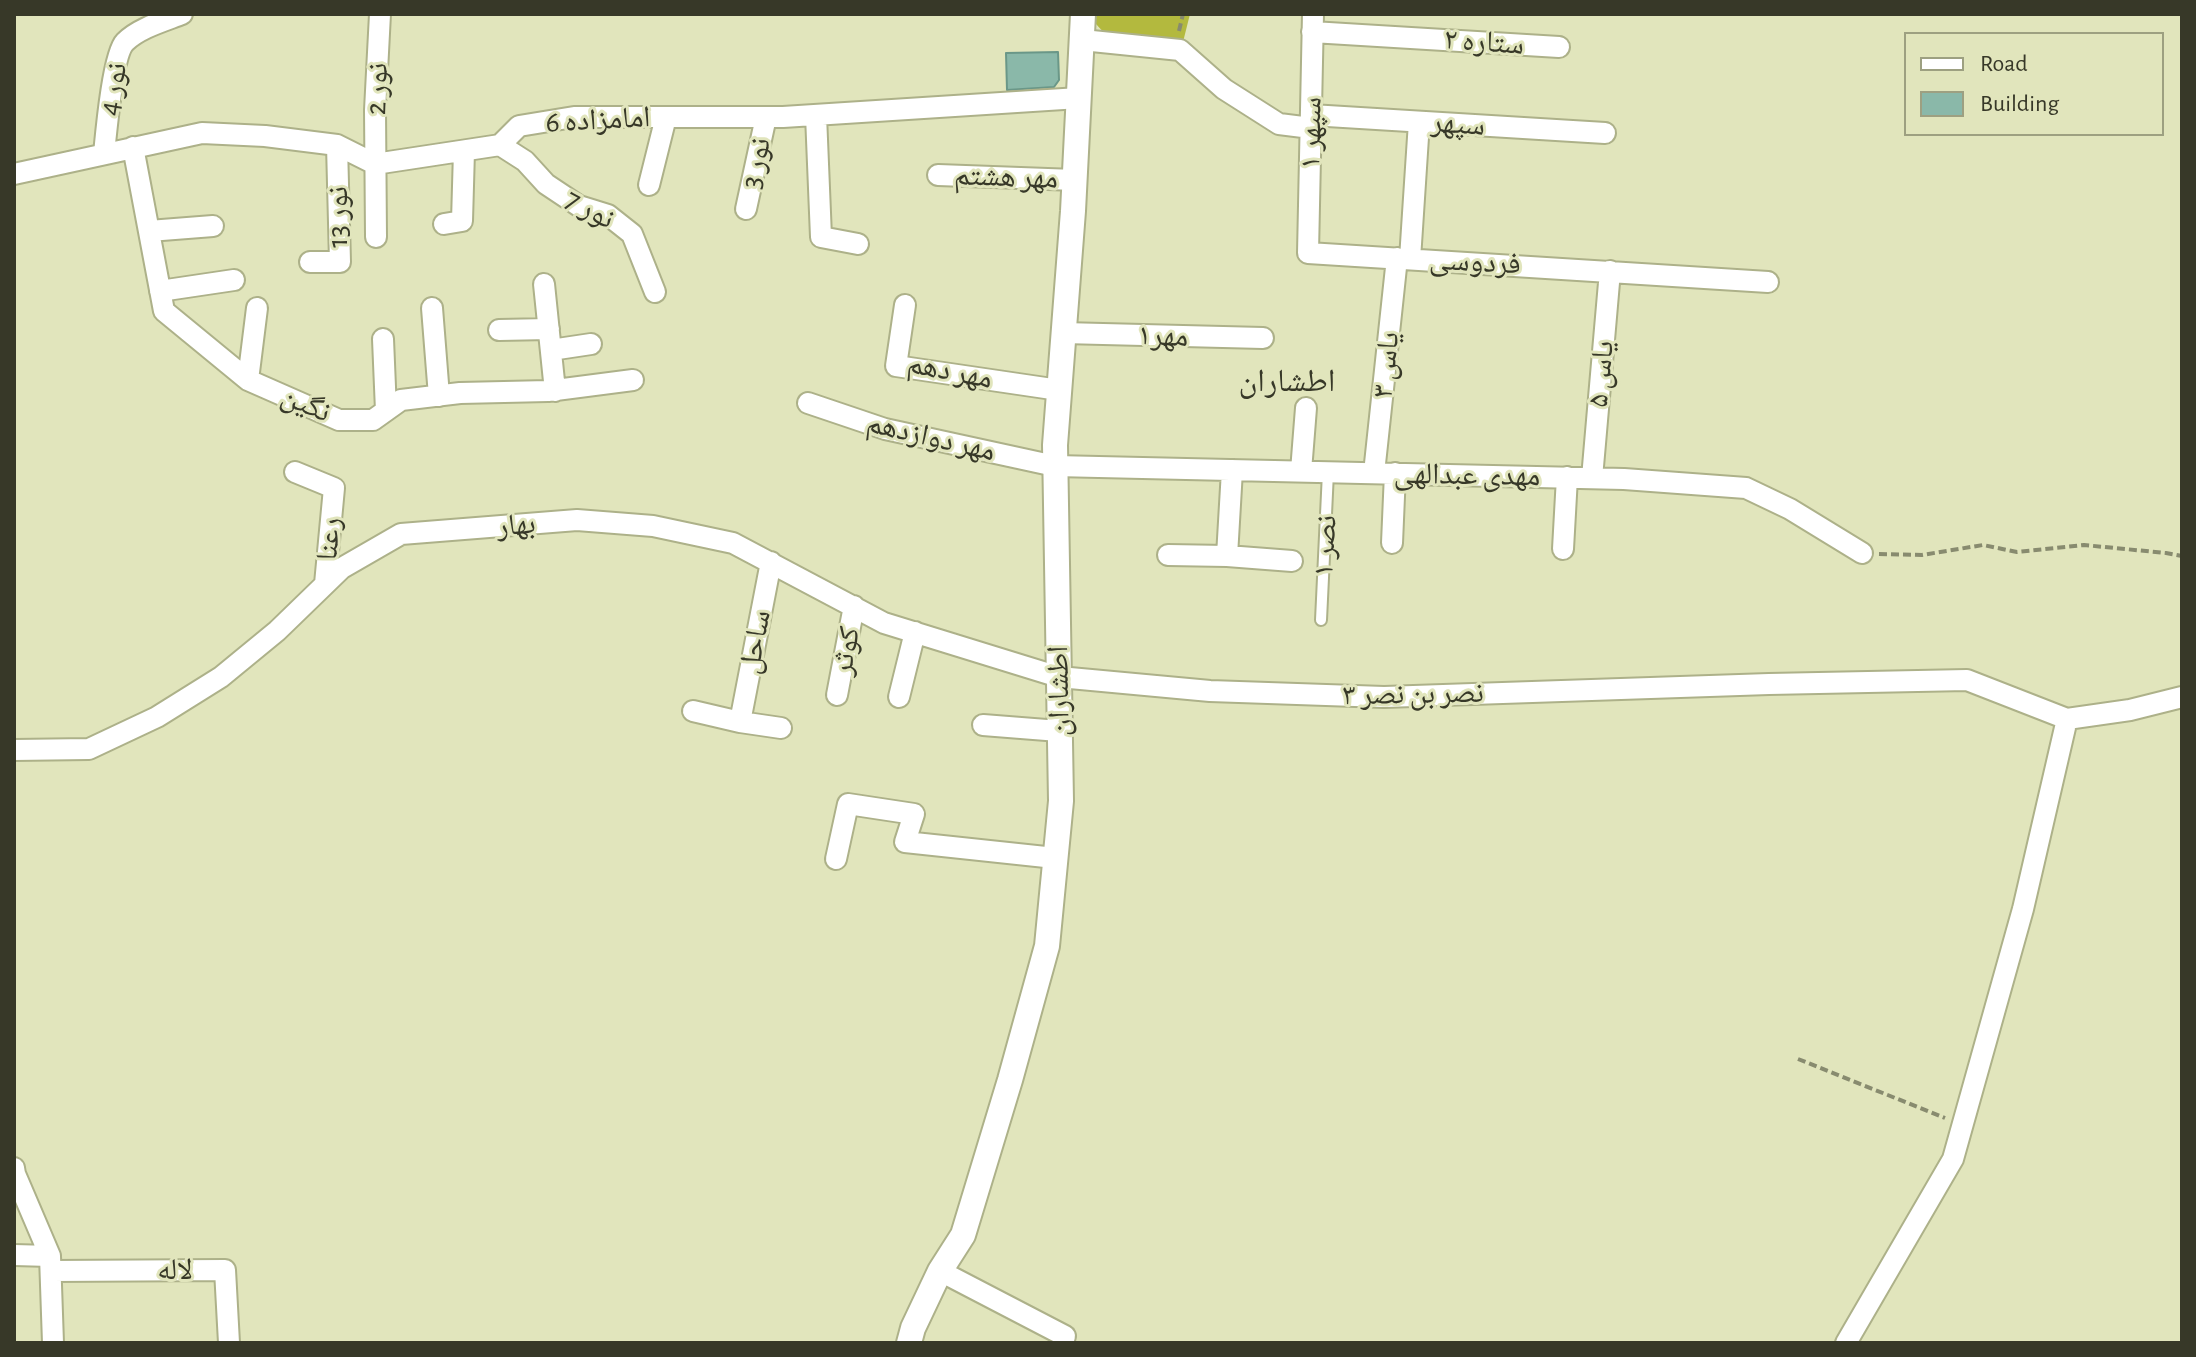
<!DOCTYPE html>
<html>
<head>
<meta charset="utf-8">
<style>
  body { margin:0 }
  #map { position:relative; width:2196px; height:1357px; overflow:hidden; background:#e1e5bc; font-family:"Alegreya Sans",sans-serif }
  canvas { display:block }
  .frame { position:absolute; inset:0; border:16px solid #373828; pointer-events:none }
  .legend { position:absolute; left:1904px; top:32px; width:260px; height:104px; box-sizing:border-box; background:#e1e5bc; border:2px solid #9da081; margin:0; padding:10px 14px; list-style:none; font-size:24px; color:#373828 }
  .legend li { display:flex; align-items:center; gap:16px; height:40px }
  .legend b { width:40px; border:2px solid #9da081 }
</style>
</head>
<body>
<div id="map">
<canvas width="2196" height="1357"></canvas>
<div class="frame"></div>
<ul class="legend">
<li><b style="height:10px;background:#fff"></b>Road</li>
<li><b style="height:22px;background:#8ab8a9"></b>Building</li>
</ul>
</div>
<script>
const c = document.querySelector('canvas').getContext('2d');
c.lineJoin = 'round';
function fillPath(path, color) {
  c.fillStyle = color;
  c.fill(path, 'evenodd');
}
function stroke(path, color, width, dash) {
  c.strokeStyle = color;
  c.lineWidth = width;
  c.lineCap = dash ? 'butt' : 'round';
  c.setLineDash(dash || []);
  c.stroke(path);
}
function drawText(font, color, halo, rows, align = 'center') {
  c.font = font + ' "Alegreya Sans","Noto Naskh Arabic",sans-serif';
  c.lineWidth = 6;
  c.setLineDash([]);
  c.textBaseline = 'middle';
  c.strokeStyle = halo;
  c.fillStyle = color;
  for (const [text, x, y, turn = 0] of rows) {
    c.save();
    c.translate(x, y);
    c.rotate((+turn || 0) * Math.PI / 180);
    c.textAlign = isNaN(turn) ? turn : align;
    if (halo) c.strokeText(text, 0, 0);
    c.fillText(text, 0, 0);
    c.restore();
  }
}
fillPath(new Path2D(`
  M1095 14H1190L1183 42 1108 37 1095 23Z`), '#b3b93e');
const building = new Path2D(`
  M1058 52 1059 80 1054 87 1007 90 1006 53Z`);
fillPath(building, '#8ab8a9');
stroke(building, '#6a9788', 2);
const service = new Path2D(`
  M1321 620 1328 472`);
const minor = new Path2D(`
  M1313 14 1308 253 1768 282
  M1312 32 1559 47
  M1082 40 1180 50 1224 89 1279 124 1311 128
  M816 115 821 237 858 244
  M1311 115 1605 133
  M500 145 525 161 546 184 579 206 608 215 632 234 655 292
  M133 147 164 311 248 380 339 420H373L401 400 460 393 548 391 633 380
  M104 154C106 134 113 54 125 42 139 28 164 21 182 14
  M14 174 202 133 265 136 337 145 375 164 500 145 519 126 574 117H783L1079 98
  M938 175 1075 180
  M649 185 666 117
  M746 209 766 117
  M444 224 462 221 464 151
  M149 231 213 226
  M376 237 375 110 380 14
  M1410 259 1419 122
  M310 262H340L337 145
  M544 284 555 391
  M160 291 234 280
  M905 305 896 366 1059 390
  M432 308 439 396
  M499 330 549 329
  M1063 333 1263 338
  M383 339 386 411
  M551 350 591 344
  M248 380 257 308
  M808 403 885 429 1055 466 1624 479 1746 488 1790 509 1862 553
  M1301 471 1306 408
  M295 472 334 488 325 584
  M1374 473 1397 258
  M1592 478 1610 271
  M1392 543 1395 473
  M1563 549 1567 477
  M1168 555 1227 556 1292 561
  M1227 556 1232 470
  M837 695 854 606
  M899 697 915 632
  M693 711 740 722 781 728
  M740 722 771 562
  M983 725 1059 731
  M14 750 89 749 157 717 221 677 277 631 342 568 401 534 577 520 653 526 733 543 884 623 1059 677 1210 691 1384 697 1769 684 1967 680 2067 719 2130 710 2182 697
  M836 859 848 804 914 814 905 842 1055 858
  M14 1168 15 1174 50 1256 53 1343
  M14 1255 50 1256
  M51 1271 225 1270 229 1343
  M940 1271 1065 1336 1063 1343
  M1846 1343 1953 1159 2023 909 2067 719`);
const tertiary = new Path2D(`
  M909 1343 913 1328 940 1271 963 1235 1010 1080 1047 946 1061 801 1055 445 1073 211 1083 14`);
stroke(service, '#adb189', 14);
stroke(minor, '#adb189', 24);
stroke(tertiary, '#adb189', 28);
stroke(new Path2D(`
  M1179 31 1183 14
  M1879 554 1922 555 1983 545 2017 552 2084 545 2166 553 2182 556
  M1798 1059 1945 1118`), '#888b6f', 4, [8, 4]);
stroke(service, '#fff', 10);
stroke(minor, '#fff', 20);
stroke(tertiary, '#fff', 24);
drawText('30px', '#373828', '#e1e5bc', [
  ["ستاره ۲",1484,42,4],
  ["نور 4",113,89,-80],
  ["نور 2",377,89,-88],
  ["امامزاده 6",598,120,-3],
  ["سپهر",1458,124,4],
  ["سپهر ۱",1311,133,-89],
  ["نور 3",756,163,-78],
  ["مهر هشتم",1006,177,2],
  ["نور 7",590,209,29],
  ["نور 13",338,217,-90],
  ["فردوسی",1475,262,3],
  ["مهر۱",1163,336,2],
  ["یاس ۳",1386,365,-84],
  ["مهر دهم",950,371,11],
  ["یاس ۵",1601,374,-85],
  ["نگین",306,404,23],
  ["مهر دوازدهم",931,437,13],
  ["مهدی عبدالهی",1467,475,1],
  ["بهار",516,525,-5],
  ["رعنا",329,539,-85],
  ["نصر ۱",1325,546,-87],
  ["ساحل",755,642,-79],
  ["کوثر",846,651,-79],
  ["اطشاران",1059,691,-91],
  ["نصر بن نصر ۳",1413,694,-1],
  ["لاله",175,1270]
]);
drawText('32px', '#373828', '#e1e5bc', [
  ["اطشاران",1287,381]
]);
</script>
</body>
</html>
